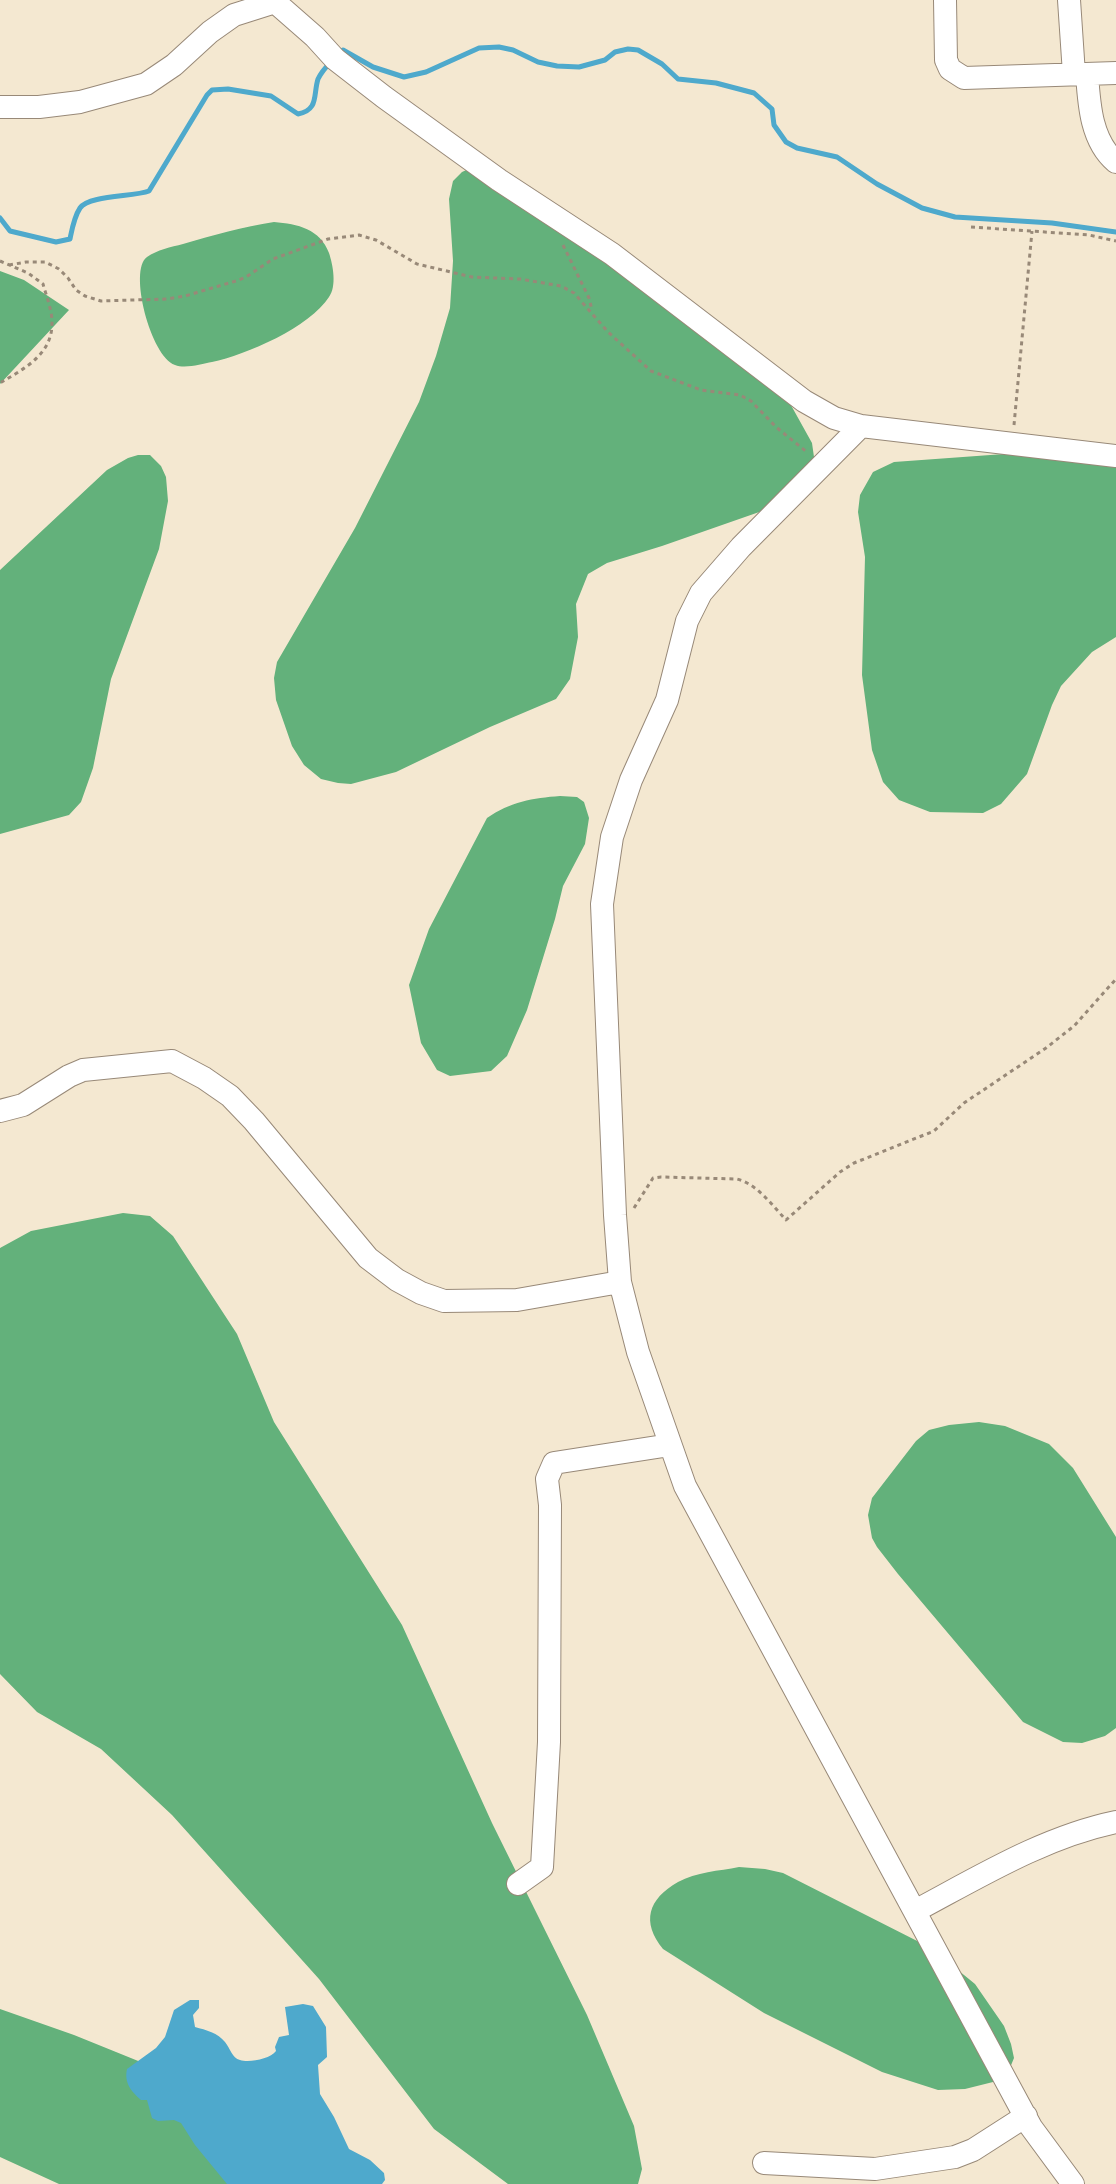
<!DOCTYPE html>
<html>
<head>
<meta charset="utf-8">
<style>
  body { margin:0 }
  canvas { display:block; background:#f4e8d1 }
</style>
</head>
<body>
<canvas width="1116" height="2184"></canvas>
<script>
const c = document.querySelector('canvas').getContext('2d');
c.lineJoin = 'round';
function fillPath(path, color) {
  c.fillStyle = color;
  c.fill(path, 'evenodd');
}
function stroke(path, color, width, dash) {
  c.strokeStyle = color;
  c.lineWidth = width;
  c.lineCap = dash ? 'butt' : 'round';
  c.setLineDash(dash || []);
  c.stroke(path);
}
fillPath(new Path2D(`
  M475 166 787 398 812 443 814 457 808 485 785 503 662 546 607 563 588 574 576 604 578 637 570 679 556 699 490 727 396 772 351 784 338 783 321 779 304 765 292 746 276 700 274 678 277 662 355 528 419 402 436 356 450 308 453 261 449 199 453 181 462 172Z
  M274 222C298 224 320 229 329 253 333 265 337 286 329 297 310 327 246 355 212 362 202 364 185 369 175 365 151 357 128 270 147 257 157 250 171 247 183 244 213 235 243 227 274 222Z
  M0 271 24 280 69 310 0 384Z
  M1116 452V637L1092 652 1061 686 1052 705 1027 774 1001 804 983 813 930 812 899 800 883 782 872 750 862 675 865 557 858 512 860 495 873 472 894 462 1018 453Z
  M138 455H150L161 466 166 477 168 501 159 549 111 679 93 768 81 802 69 815 0 834V570L107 470 128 458Z
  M560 796 577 797 584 802 589 818 585 844 563 886 555 919 527 1010 507 1056 491 1071 450 1076 437 1070 421 1043 409 985 429 929 487 818C510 802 533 798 560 796Z
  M123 1213 150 1216 173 1236 237 1334 274 1422 402 1625 492 1823 587 2015 634 2126 642 2169 638 2184H508L434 2129 319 1979 172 1815 101 1749 37 1712 0 1674V1248L31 1231Z
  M979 1422 1005 1426 1049 1444 1073 1468 1116 1537V1728L1105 1736 1082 1743 1063 1742 1023 1722 898 1574 877 1547 872 1538 868 1515 872 1498 916 1441 929 1430 949 1425Z
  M739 1867 765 1869 783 1873 931 1948 975 1984 1004 2026 1011 2044 1014 2058 1007 2075 993 2082 965 2089 938 2090 882 2072 764 2013 663 1949C641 1922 648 1899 678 1882 696 1872 719 1871 739 1867Z
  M0 2009 74 2035 158 2069 264 2184H59L0 2157Z`), '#63b17b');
fillPath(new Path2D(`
  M190 2000H199V2008L193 2015 195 2027C206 2030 218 2033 225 2042 230 2048 232 2058 240 2060 249 2063 270 2059 276 2051L275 2047 279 2037 289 2035 285 2007 303 2004 313 2006 326 2027 327 2057 318 2065 320 2094 334 2117 349 2149 370 2160 384 2173 385 2180 382 2184H227L195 2145 181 2123 174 2120 158 2121 152 2118 147 2100H141C131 2091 124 2083 127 2069L156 2048 165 2037 174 2010Z`), '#4ea9cc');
stroke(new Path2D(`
  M338 55 343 50 373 67 404 77 426 72 479 48 499 47 513 50 538 62 557 66 579 67 605 60 615 52 628 49 638 50 662 64 678 79 716 83 754 93 772 109 774 125 786 142 797 148 837 157 877 184 922 208 955 217 1052 223 1116 232
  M0 218 10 231 56 242 70 239C72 229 74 217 80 208 89 195 134 197 149 191L207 95 212 90 228 89 271 96 298 114C319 110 313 95 318 79 321 73 325 68 330 63`), '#4ea9cc', 5);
const minor = new Path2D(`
  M945 0 946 60 950 69 964 78 1116 73
  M1069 0 1074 74
  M275 2 315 37 335 59 384 97 499 180 612 254 804 401 834 418 861 426 1116 456
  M1087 74C1089 104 1091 141 1116 162
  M0 107H39L80 102 146 84 174 65 210 32 234 15 275 2V0
  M861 426 741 547 701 593 687 621 667 700 631 780 612 837 602 904 615 1215 620 1282 638 1352 685 1486 1031 2127 1073 2184
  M0 1111 23 1105 69 1076 83 1070 172 1061 204 1078 230 1096 254 1121 368 1258 397 1280 421 1293 444 1301 517 1300 620 1282
  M518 1884 542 1867 549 1742 550 1505 547 1479 554 1463 670 1445
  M915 1911C979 1877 1044 1837 1116 1822
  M764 2163 875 2169 955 2157 973 2150 1026 2116`);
stroke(minor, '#988978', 24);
stroke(new Path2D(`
  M971 227 1089 235 1116 241
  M563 245 589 298 592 310
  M0 261 28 273 43 284C46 295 52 310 52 322 53 354 24 369 0 383
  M9 265 26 262H45L59 269 68 278 76 290 85 296 101 301 167 299 185 296 236 281 246 277 273 259 328 239 359 235 376 240 417 264 472 277 520 279 561 286 574 293 608 332 651 371 701 390 740 395 751 401 776 427 808 453
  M1014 425 1032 231
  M634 1208 653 1178 661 1177 737 1179C757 1184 772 1205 786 1220L840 1172 854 1163 934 1131 964 1103 1046 1048 1074 1026 1116 979`), '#988978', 3, [4, 4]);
stroke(minor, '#fff', 22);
</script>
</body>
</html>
